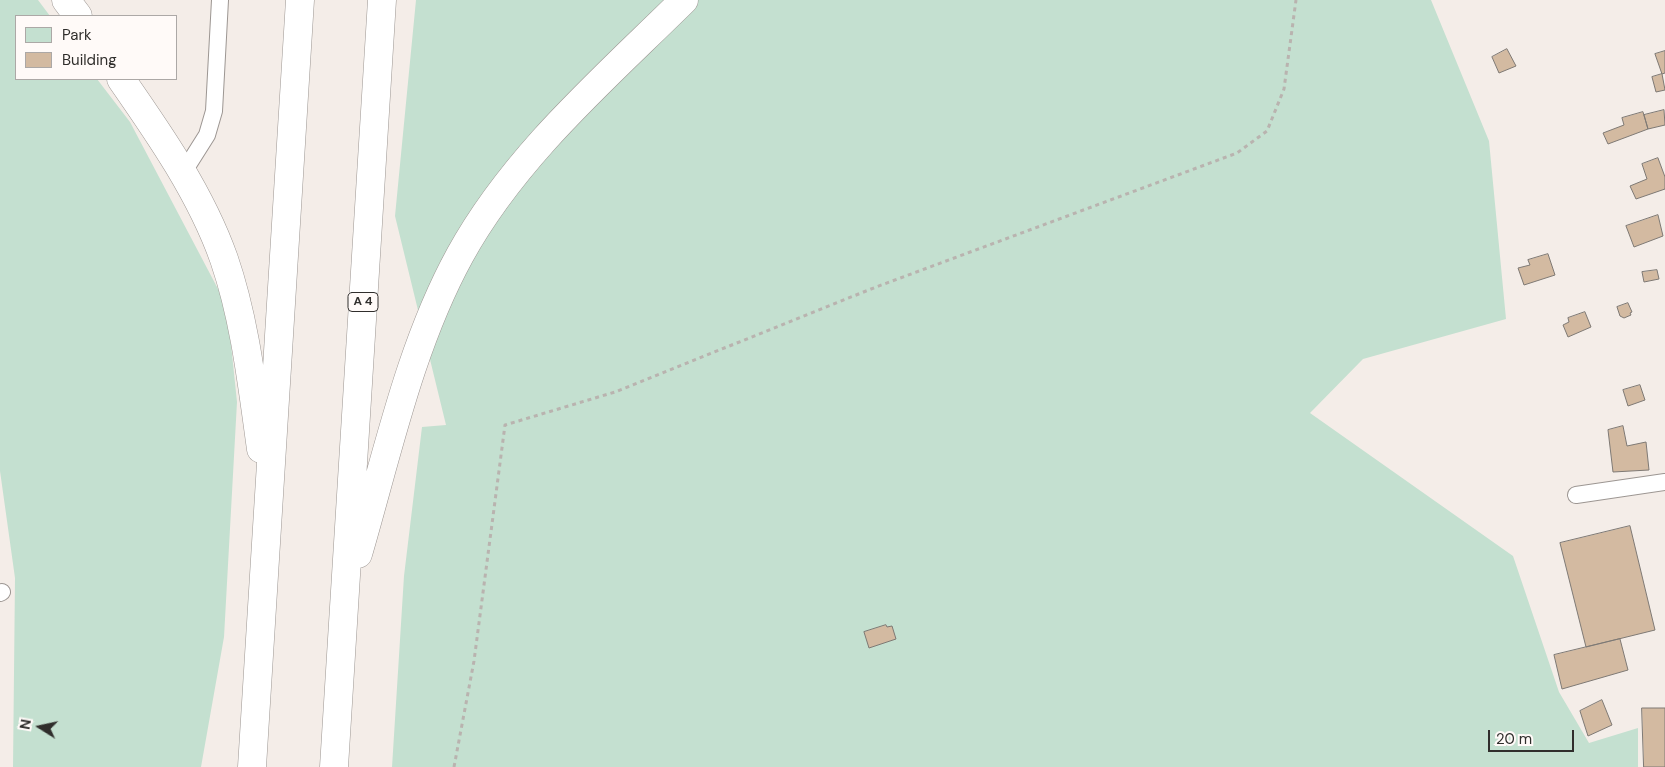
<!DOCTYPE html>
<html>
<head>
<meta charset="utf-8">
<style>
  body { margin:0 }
  #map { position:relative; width:1665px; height:767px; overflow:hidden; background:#f4ede8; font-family:"DM Sans",sans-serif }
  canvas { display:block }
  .legend { position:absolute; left:15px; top:15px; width:162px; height:65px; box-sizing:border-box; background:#fffaf8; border:1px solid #aca8a6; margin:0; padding:6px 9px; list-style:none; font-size:15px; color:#302e2c }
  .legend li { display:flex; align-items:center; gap:10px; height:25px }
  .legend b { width:25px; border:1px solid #aca8a6 }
  .north { position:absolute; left:15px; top:702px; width:50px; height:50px; -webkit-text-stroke:4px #fffaf8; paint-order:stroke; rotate:280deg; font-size:14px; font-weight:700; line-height:20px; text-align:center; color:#302e2c }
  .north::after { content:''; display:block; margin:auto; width:18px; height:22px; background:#302e2c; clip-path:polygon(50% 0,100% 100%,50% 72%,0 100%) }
  .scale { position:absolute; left:1488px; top:730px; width:86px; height:22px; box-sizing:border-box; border:2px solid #302e2c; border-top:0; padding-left:6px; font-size:15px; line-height:18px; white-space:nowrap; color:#302e2c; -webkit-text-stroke:4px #fffaf8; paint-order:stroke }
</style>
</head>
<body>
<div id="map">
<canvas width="1665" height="767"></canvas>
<ul class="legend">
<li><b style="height:14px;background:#c4e0d0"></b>Park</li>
<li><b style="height:14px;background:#d3baa1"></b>Building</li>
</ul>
<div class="north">N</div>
<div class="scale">20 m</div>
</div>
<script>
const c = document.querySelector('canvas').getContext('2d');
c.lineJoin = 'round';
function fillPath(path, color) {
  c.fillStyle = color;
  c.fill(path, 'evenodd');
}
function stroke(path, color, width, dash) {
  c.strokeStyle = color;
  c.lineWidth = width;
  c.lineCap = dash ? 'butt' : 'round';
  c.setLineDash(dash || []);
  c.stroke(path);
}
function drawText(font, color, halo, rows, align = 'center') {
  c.font = font + ' "DM Sans",sans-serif';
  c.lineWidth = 5;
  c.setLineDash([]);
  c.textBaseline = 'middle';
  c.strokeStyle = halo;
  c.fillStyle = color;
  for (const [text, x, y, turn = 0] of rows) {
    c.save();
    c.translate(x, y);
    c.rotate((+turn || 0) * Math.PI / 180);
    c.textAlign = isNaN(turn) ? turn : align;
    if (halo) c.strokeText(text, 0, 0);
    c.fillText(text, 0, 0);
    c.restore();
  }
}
fillPath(new Path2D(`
  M0 0H38L50 16H16V79H97L130 122 227 306 237 402 224 637 201 767H13L15 578 0 471Z
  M416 0H1431L1489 141 1506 319 1363 359 1310 413 1513 556 1559 692 1589 743 1638 728V767H392L404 576 422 427 446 425 395 216Z`), '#c4e0d0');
const building = new Path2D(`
  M1507 49 1516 66 1499 73 1492 57Z
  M1665 51V73L1662 74 1655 54Z
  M1662 74 1665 90 1656 92 1652 77Z
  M1664 110 1665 125 1648 129 1644 115Z
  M1643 112 1648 129 1608 144 1603 133 1624 125 1622 118Z
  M1658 158 1665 177V189L1636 199 1630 186 1647 179 1642 164Z
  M1658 215 1663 236 1634 247 1626 226Z
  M1548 254 1555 275 1524 285 1518 268 1530 265 1528 260Z
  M1657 270 1659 279 1644 282 1642 272Z
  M1628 303 1632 312 1630 313 1631 315 1624 318 1620 316 1617 307Z
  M1585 312 1591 327 1568 337 1563 325 1569 322 1568 318Z
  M1640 385 1645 400 1628 406 1623 390Z
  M1623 426 1627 446 1646 442 1649 470 1613 472 1608 430Z
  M1630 526 1655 630 1586 647 1560 543Z
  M886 625 887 627 892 626 896 639 869 648 864 632Z
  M1620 639 1628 670 1562 689 1554 655Z
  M1602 700 1612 725 1588 736 1580 711Z
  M1642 708H1665V767H1644Z`);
fillPath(building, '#d3baa1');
stroke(building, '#7e7974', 1);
const lane = new Path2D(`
  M183 173 207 135 214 111 220 0
  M1576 495 1665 482
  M0 593 2 592`);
const highway = new Path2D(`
  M66 0 78 16
  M121 79C160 135 201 194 224 259 245 320 252 385 261 449
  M358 554C387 455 410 346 460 255 515 155 605 78 684 0
  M252 767 300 0
  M334 767 382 0`);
stroke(lane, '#9c9692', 18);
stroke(highway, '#9c9692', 29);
stroke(new Path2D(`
  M454 767 474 661 505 425 615 392 876 287 1237 153 1267 131 1284 89 1296 0`), '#b9b3af', 3, [4, 4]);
stroke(lane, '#fff', 16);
stroke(highway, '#fff', 28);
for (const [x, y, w] of [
  [363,302,30]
]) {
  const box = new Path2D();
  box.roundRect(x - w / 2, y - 9.5, w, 19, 4);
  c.fillStyle = '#fffaf8';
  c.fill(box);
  stroke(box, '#302e2c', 1);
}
drawText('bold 12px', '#302e2c', null, [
  ["A 4",363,302]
]);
</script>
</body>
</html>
